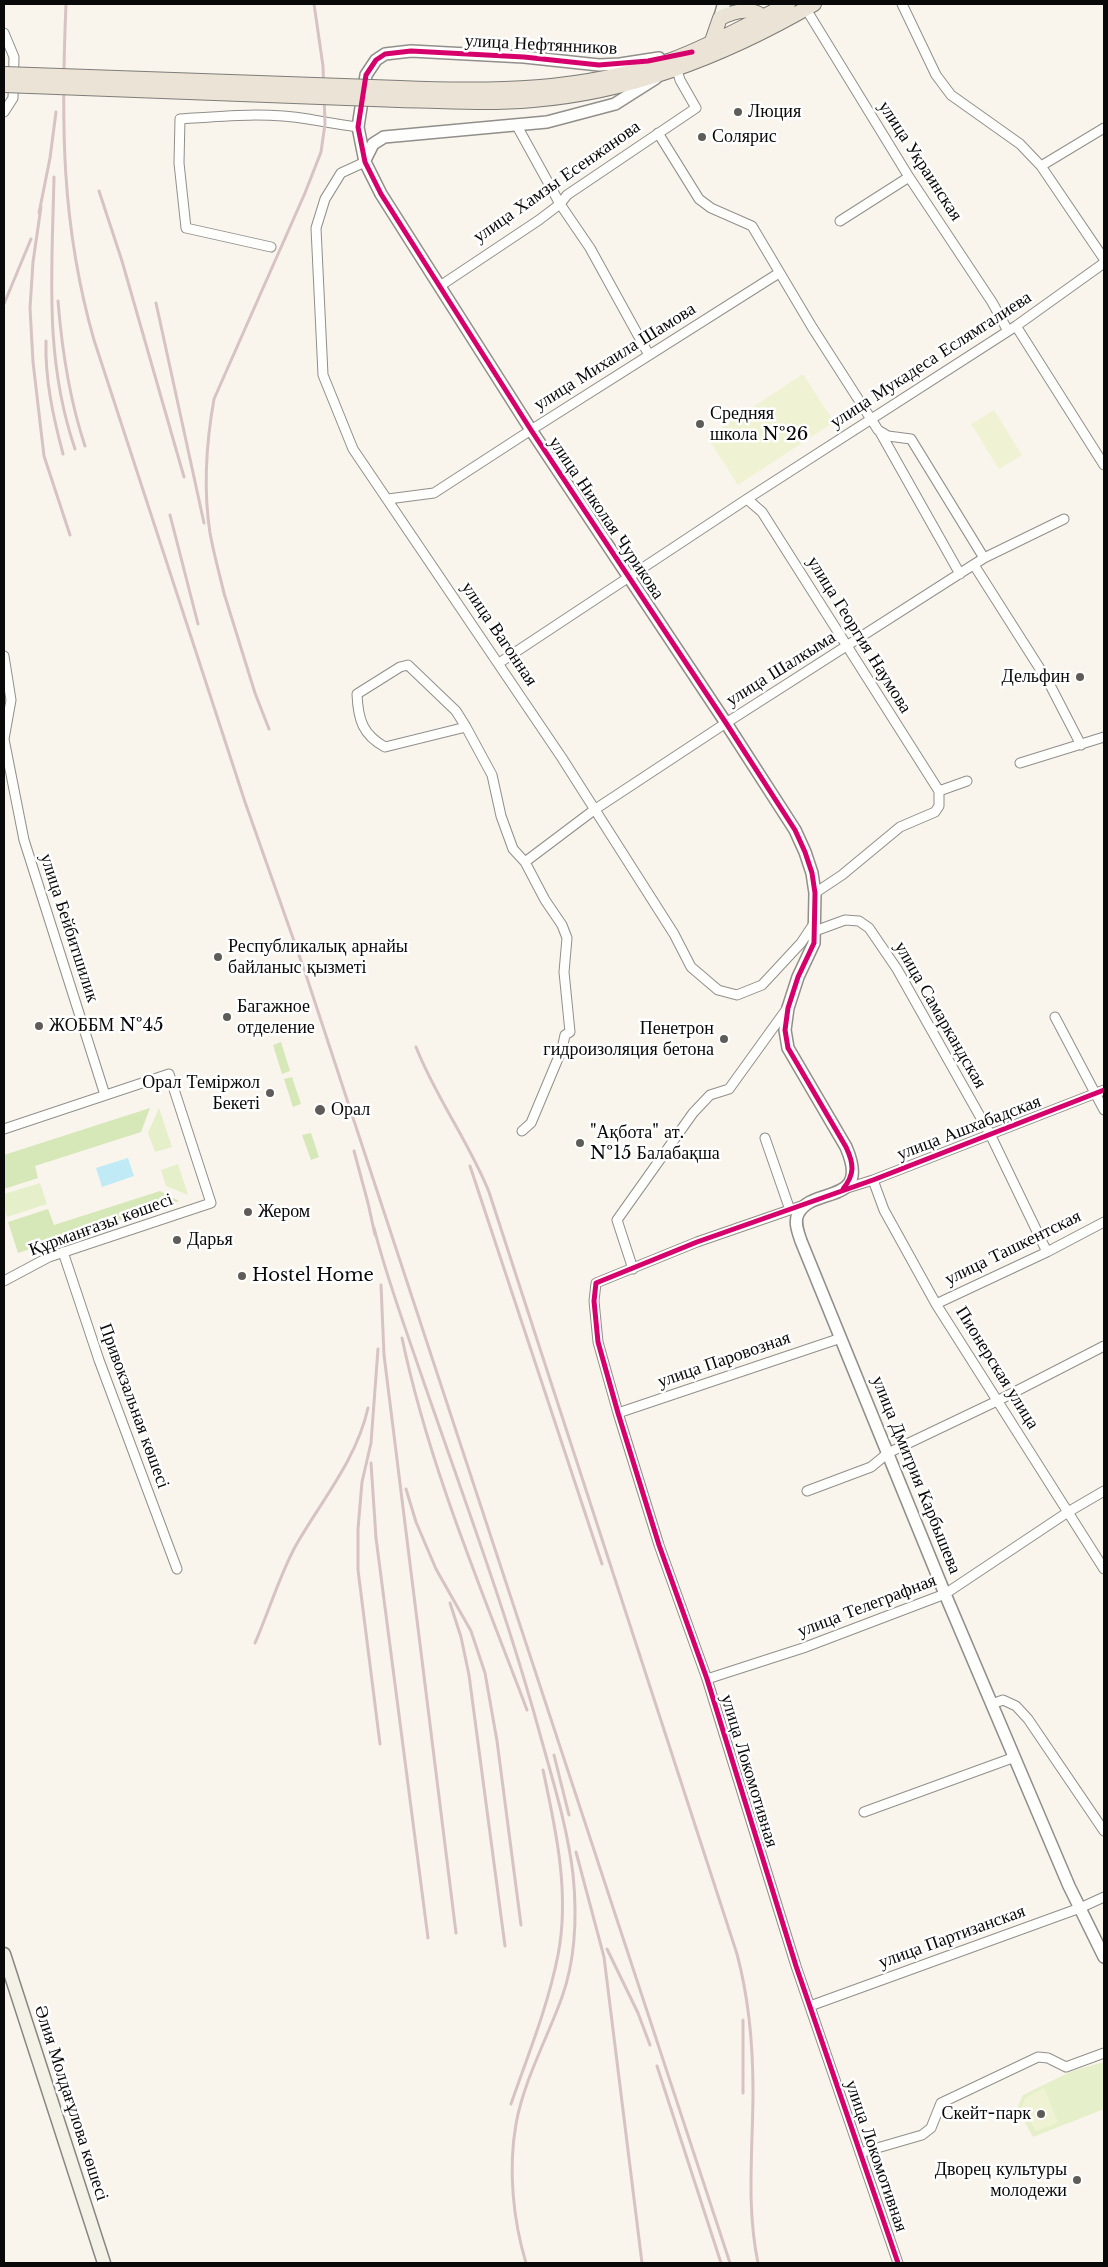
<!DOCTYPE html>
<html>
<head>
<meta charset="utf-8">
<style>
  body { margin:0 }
  #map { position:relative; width:1108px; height:2267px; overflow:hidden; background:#f9f5ec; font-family:"Libre Baskerville",serif }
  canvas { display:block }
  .frame { position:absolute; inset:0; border:5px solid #090909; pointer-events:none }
</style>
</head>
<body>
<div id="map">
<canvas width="1108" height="2267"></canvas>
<div class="frame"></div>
</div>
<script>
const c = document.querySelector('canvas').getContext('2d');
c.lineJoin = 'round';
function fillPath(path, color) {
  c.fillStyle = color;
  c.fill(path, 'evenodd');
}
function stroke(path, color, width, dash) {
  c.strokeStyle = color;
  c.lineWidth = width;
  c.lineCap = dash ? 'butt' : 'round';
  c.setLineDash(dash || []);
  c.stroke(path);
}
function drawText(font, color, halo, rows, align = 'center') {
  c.font = font + ' "Libre Baskerville",serif';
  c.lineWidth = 5;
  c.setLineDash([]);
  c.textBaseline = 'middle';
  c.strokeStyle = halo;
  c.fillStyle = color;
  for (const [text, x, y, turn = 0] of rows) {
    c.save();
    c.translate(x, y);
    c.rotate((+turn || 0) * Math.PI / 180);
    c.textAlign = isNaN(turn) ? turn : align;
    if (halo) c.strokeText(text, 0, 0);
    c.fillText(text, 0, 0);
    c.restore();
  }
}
fillPath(new Path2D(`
  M159 1108 172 1147 155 1152 148 1133Z
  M178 1164 188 1195 166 1186 161 1170Z
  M40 1183 47 1204 7 1217 4 1209V1194Z
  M1104 2062V2109L1033 2137 1017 2108 1023 2095 1072 2071Z`), '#e5f0ca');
fillPath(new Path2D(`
  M281 1042 290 1071 282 1074 273 1045Z
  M292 1077 301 1104 293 1107 284 1079Z
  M150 1108 141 1132 35 1166 38 1178 4 1189V1155Z
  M311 1133 319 1157 311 1160 302 1135Z
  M160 1191 179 1201 18 1253 8 1222 48 1209 54 1225Z`), '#d6e7b8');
fillPath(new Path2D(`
  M803 374 834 422 738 485 707 437Z
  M994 410 1022 455 999 469 971 424Z
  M1044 2088 1058 2122 1036 2131 1022 2107 1025 2098Z`), '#eff3d4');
fillPath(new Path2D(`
  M128 1158 134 1176 102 1187 96 1168Z`), '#c0eaf6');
const minor = new Path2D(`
  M902 4 936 75 951 95 1020 144 1041 166 1104 259
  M806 9 909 177 992 302 1008 331
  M4 33 14 57 13 98 4 112
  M517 126 560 204 590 248 649 355
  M658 133 699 199 711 208 752 226 812 327 878 430 888 436 911 439 984 558
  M365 162 341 173 325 199 316 228 323 375 353 449 562 758 674 934 691 967 718 990 737 995 762 985 801 943 815 922
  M1041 166 1104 128
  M840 221 909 177
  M271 247 186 228 179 163 180 119C222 116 266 112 308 119 325 122 341 125 358 127
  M440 286 539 220 560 204 567 195 696 108 680 80 677 70
  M1016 326 1104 465
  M880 432 960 574
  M388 499 434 493 531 430 779 273
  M747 499 762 512 939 791
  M974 565 1049 683 1081 745
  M4 656 11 700 4 739 24 840 105 1095
  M499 663 747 499 1016 326 1104 263
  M466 727 385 747C363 735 358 720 357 694L400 667 408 665 456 711 466 727 492 775 501 816 513 849 525 862 545 900 562 925 567 938 564 972 570 1032 565 1035 562 1049 531 1123 522 1131
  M1020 763 1104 737
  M525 862 594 810 726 723 984 558 1064 519
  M815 893 842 875 900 827 935 812 939 806V791L967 781
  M815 931 845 920 859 921 869 928 897 969 990 1134 1047 1252
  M1055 1017 1104 1110
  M4 1129 169 1074 211 1203 49 1257 4 1281
  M765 1138 790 1210
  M873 1180 884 1210 936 1304 1104 1569
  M844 1189 873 1180 1104 1090
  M804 1205 697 1242 596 1283 594 1301 598 1342 618 1413 659 1545 707 1679 796 1966 898 2263
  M63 1252 99 1360 177 1569
  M633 1269 617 1220 693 1113 710 1095 729 1089 786 1010
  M936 1304 1047 1252 1104 1222
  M618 1413 841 1338
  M807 1491 871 1467 888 1453 997 1401 1104 1346
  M707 1679 803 1648 945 1594 1068 1512 1104 1491
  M992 1704 1003 1700 1016 1706 1028 1719 1104 1831
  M864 1812 1015 1757
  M810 2006 1080 1908 1104 1897
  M860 2153 922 2135 931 2128 941 2103 1038 2057 1048 2058 1066 2067 1104 2053`);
const tertiary = new Path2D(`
  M659 58 620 64 599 65 524 57 411 51 385 54 376 60 366 75 358 127 365 162 381 194 531 430 726 723 795 830 805 852 812 873 815 893 814 943 798 977 788 1008 785 1030 788 1048 846 1147C872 1207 812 1185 798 1214 794 1222 798 1232 801 1241L945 1594 1069 1886 1104 1957
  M365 160 373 144 384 137 547 122 615 104 656 78`);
const secondary = new Path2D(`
  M720 18 724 4
  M4 1954 104 2263`);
const primary = new Path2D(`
  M711 44 720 18C735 11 754 5 767 21
  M400 88C493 92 582 91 671 60 712 45 750 23 788 4
  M399 100C444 101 488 104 533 100 633 92 728 54 814 4`);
stroke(minor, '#918f8b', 11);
stroke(tertiary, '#918f8b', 14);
stroke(secondary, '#888682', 15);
stroke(primary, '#7e7d78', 16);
stroke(minor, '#fefefc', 9);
stroke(tertiary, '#fefefc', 11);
stroke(secondary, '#f4f1e6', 12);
stroke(primary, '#ebe3d5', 14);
stroke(new Path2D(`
  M66 4C61 122 61 225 94 340L245 802 306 975 730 2263
  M54 177C52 272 44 358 75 449
  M99 191 122 261 184 477
  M41 207 33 262 30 308 33 362 44 456 70 535
  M39 213 50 158 56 112
  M58 301C62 351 69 398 85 446
  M156 303 204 523
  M4 304 31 239
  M46 341C45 380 53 416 63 454
  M170 515 198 624
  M223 590 255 693 269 729
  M225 597C220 576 214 555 210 533 203 488 206 444 214 399L305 193 321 152 325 124 323 66 314 4
  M416 1047C436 1098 469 1142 489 1192L737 1954C749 1999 753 2045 753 2091 753 2149 746 2206 758 2263
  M354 1151 368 1203 375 1235
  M470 1166 602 1564
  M374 1228C387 1279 405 1327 422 1377 462 1493 505 1608 538 1727 551 1775 567 1824 573 1874 577 1914 576 1958 562 1997 547 2039 524 2080 516 2124 508 2169 513 2220 526 2263
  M381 1285 384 1355 456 1933
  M402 1338C429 1466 481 1588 527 1710
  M378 1349 371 1443 362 1482 358 1529V1570L380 1744
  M371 1463 376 1538 428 1938
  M406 1489 416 1522 436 1569 471 1631 485 1673 497 1741 521 1925
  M450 1603 461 1637 469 1675 505 1946
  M255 1643C269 1611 279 1577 295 1547 321 1501 356 1461 368 1408
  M554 1755 569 1815
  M576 1852 604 1957 642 2263
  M607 1949 638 2013 650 2045
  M743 2020V2093
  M657 2066 721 2263
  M511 2104C528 2055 548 2006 558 1955 570 1894 556 1830 543 1770`), '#d7c2c4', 3);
const primaryBridge = new Path2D(`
  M4 74 400 88
  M4 85 399 100`);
stroke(primaryBridge, '#7e7d78', 16, []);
stroke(primaryBridge, '#ebe3d5', 14);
stroke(new Path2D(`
  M692 52 648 61 599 65 524 57 411 51 385 54 376 60 366 75 358 127 365 162 381 194 531 430 726 723 795 830 805 852 812 873 815 893 814 943 798 977 788 1008 785 1030 788 1048 846 1147C854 1164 855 1174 843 1189
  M898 2263 796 1966 707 1679 659 1545 618 1413 598 1342 594 1301 596 1283 697 1242 873 1180 1104 1090`), '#d6006c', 5);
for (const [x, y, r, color] of [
  [738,112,5,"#5d5c58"],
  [702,137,5,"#5d5c58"],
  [700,424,5,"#5d5c58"],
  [1080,677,5,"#5d5c58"],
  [218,957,5,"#5d5c58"],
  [227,1017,5,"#5d5c58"],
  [39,1026,5,"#5d5c58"],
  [724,1039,5,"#5d5c58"],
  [270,1093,5,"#5d5c58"],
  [320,1110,6,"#5d5c58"],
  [580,1143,5,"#5d5c58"],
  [248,1212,5,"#5d5c58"],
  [177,1240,5,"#5d5c58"],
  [242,1276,5,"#5d5c58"],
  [1041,2114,5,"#5d5c58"],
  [1077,2180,5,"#5d5c58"]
]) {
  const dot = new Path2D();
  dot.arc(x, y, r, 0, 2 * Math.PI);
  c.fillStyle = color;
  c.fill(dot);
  stroke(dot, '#fff', 2);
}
drawText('18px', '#090909', '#fff', [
  ["улица Нефтянников",541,45,3],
  ["улица Украинская",920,161,57],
  ["улица Хамзы Есенжанова",557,182,-35],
  ["улица Михаила Шамова",615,357,-32],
  ["улица Мукадеса Еслямгалиева",931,360,-33],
  ["улица Николая Чурикова",606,518,56],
  ["улица Вагонная",499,634,56],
  ["улица Георгия Наумова",859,635,58],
  ["улица Шалкыма",781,669,-32],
  ["улица Бейбитшилик",69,928,72],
  ["улица Самаркандская",940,1015,60],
  ["улица Ашхабадская",969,1128,-21],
  ["Құрманғазы көшесі",101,1225,-20],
  ["улица Ташкентская",1013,1248,-26],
  ["улица Паровозная",724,1360,-19],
  ["Пионерская улица",997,1368,58],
  ["Привокзальная көшесі",134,1406,70],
  ["улица Дмитрия Карбышева",916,1475,68],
  ["улица Телеграфная",867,1606,-21],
  ["улица Локомотивная",749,1771,73],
  ["улица Партизанская",952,1937,-20],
  ["Әлия Молдағұлова көшесі",71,2103,72],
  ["улица Локомотивная",876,2156,71]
]);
drawText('18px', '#090909', '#fff', [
  ["Люция",748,112],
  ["Солярис",712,137],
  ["Средняя",710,414],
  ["школа №26",710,435],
  ["Дельфин",1070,677,"right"],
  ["Республикалық арнайы",228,947],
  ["байланыс қызметі",228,968],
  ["Багажное",237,1007],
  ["отделение",237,1028],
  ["ЖОББМ №45",49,1026],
  ["Пенетрон",714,1029,"right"],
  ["гидроизоляция бетона",714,1050,"right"],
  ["Орал Теміржол",260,1083,"right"],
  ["Бекеті",260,1104,"right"],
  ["Орал",331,1110],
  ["\"Ақбота\" ат.",590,1133],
  ["№15 Балабақша",590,1154],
  ["Жером",258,1212],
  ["Дарья",187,1240],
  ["Hostel Home",252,1276],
  ["Скейт-парк",1031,2114,"right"],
  ["Дворец культуры",1067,2170,"right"],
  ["молодежи",1067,2191,"right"]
], 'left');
</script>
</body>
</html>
